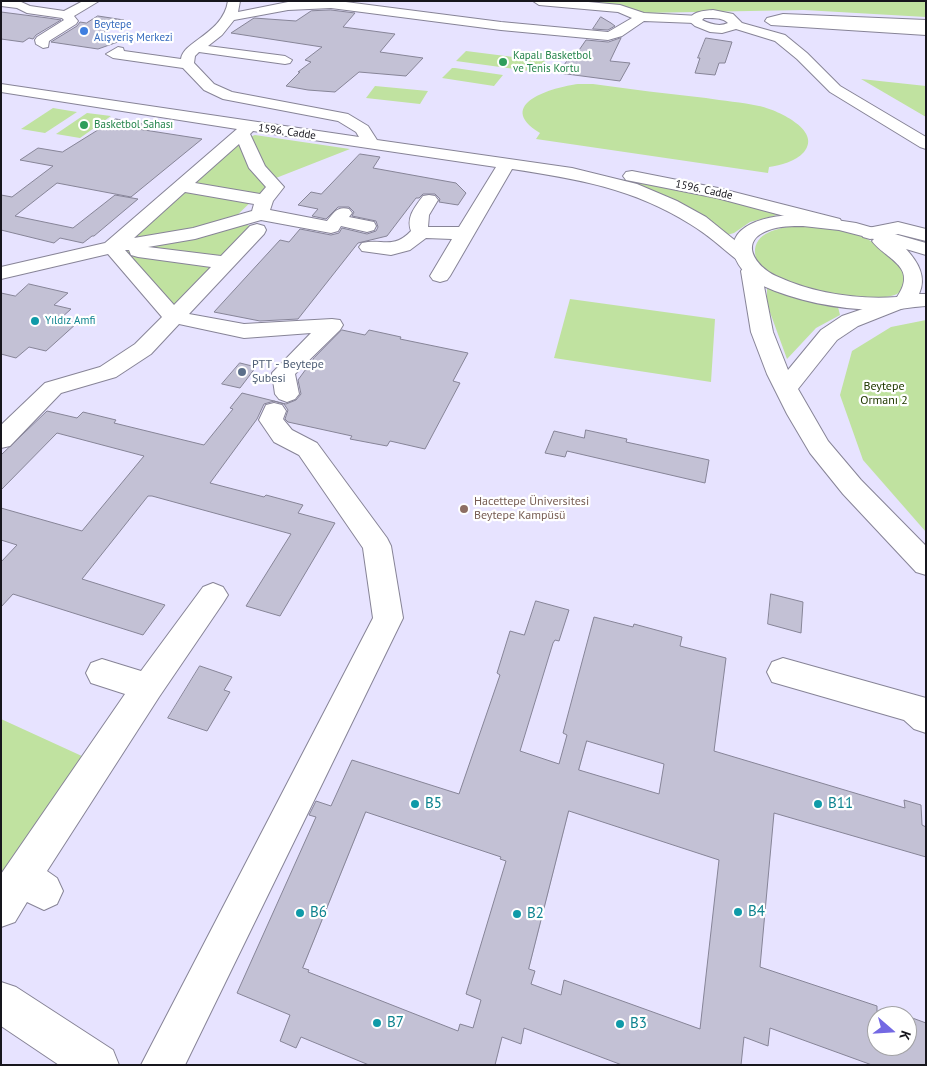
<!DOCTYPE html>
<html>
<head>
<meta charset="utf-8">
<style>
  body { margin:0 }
  #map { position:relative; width:927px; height:1066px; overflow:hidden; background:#f0edfe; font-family:"PT Sans",sans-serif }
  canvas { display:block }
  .frame { position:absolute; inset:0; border:2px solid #17161d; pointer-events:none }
  .north { position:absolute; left:867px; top:1006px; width:50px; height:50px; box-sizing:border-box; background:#fff; border:1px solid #a2a2a5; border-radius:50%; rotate:109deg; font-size:14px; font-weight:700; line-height:20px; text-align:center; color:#17161d }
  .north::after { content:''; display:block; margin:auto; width:18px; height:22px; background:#7368e3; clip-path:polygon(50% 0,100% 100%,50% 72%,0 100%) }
</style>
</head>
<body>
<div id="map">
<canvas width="927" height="1066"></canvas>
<div class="frame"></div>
<div class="north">K</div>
</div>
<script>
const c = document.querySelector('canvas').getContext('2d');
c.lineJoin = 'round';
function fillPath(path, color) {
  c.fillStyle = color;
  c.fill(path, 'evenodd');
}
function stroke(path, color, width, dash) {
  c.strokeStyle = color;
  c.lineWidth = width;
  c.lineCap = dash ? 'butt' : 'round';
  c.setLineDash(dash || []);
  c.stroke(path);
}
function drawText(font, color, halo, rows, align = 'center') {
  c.font = font + ' "PT Sans",sans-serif';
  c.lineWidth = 4.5;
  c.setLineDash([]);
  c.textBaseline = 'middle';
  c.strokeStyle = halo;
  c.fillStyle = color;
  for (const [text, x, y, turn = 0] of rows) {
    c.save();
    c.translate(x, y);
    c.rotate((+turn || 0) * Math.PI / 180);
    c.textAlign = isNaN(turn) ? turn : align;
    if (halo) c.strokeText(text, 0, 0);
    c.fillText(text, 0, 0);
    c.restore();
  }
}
fillPath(new Path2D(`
  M1 1H926V1065H1ZM877 1016H907V1046H877Z`), '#e7e3ff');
fillPath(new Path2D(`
  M554 1H926V17L804 10 642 13 635 10Z
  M466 51 545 61 537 72 456 61Z
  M452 68H455L503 75 494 86 442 78Z
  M861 79 926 86V117Z
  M578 84H593C630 89 668 94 706 98 723 101 742 102 759 106 775 109 823 130 804 152 795 162 781 165 769 167L768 173 536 139 540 133C493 104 554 87 578 84Z
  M375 86 428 91 420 104 366 98Z
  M53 108 77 112 45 133 21 129Z
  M87 113 111 116 80 138 56 134Z
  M255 135 350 149 276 178 233 219 252 227 174 309 123 253V241L244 139Z
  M612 178 671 187 785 213 750 222 734 233 727 235C694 205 654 190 612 178Z
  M795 226C825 227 858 230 882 248 890 253 896 260 903 266L906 287C903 289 900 292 897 294 870 306 789 289 766 272 759 267 756 261 755 253 754 232 779 228 795 226Z
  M767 286 784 294 838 307 840 315 816 328 787 359 767 304Z
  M570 299 715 319 711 382 554 358Z
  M926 320V532L863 460 840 395 852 351 891 327Z
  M1 719 84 757 1 888Z`), '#c0e2a0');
const building = new Path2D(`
  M331 10 355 13 343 27 395 34 380 52 423 58 406 76 359 72 335 92 308 90 286 86 300 72H298L311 62 305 60 322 47 231 33 254 18 296 21 311 11Z
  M1 12 48 18 61 20 36 35 33 39 29 38 23 42 1 39Z
  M98 16 124 20 101 34 129 38 98 49 51 42 77 26 80 22 86 23Z
  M601 17 611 23 615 26 608 30 593 29Z
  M621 38 610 61 630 63 620 81 559 73 570 56H575L586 40 608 42Z
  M706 38 732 42 725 63H719L715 75 695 73 700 58H698Z
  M116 119 145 124 138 129 202 139 131 197 57 183 15 216 73 228 115 195 138 199 94 236H92L83 243 60 238 54 243 1 230V195L12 197 53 166 20 160 38 148 62 152Z
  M360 154 380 157 373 168 456 183 466 193 458 205 439 202 440 199 435 194H423L419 198H416L387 236 358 243 298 319 260 321 214 312 280 240 289 242 300 229 331 235 339 233 342 228 367 234 376 231 378 227 376 221 352 216 354 212 349 207H338L326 219 312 216 318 209 298 205 311 192 321 194Z
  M29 284 68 293 54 305 71 309 60 319 77 323 46 351 29 347 16 358 1 354V293L15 296Z
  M342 330 365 335 369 330 401 337 400 339 468 353 453 381 460 383 425 449 390 441 387 446 350 439 352 436 288 422 285 419 288 410 284 404 274 401 264 404 257 419 210 483 264 497 266 495 303 505 298 513 335 523 280 616 246 606 291 534 152 496H148L82 579 165 605 143 635 13 594 1 607V562L17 545 1 540V508L82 531 144 456 57 433 1 490V455L47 411 77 418 83 412 116 420 114 423 204 445 233 409 230 408 242 393 286 404 296 400 301 394 298 380 314 358Z
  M240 363 256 367 240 388 222 384Z
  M586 430 627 439 626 442 709 460 705 483 567 451 565 457 545 453 554 431 584 438Z
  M771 594 803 602 801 633 768 624Z
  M536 601 569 610 559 641 555 640 553 643 520 751 559 764 567 735 563 733 594 617 633 627 634 624 682 637 680 646 726 658 714 751 905 808 904 800 921 805 922 825 926 827V857L774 813 760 967 877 1006V1046H907V1016L926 1023V1065H872L770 1028 768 1046 744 1037 741 1065H622L524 1028 521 1044 502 1037 495 1065H369L301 1037 296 1048 280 1041 290 1015 237 993 316 817 309 815 316 801 331 806 352 760 459 794 500 675 497 673 510 631 524 635ZM587 741 664 764 659 794 579 770ZM569 811 719 860 700 1029 564 980 561 995 531 984 535 971 529 969ZM366 812 501 857 500 859 506 861 466 994 481 1000 473 1028 460 1024 458 1031 308 972 309 970 303 968Z
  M200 666 232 677 224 690 230 692 207 731 168 718Z`);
fillPath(building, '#c3c1d5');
stroke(building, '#878598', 1);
const minor = new Path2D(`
  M1 1H19L30 6 64 11 83 1H99L74 16 78 21 76 24 49 41 48 47 43 48 36 44 35 40 37 37 64 20 62 18 27 13 17 8 1 6Z
  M228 1H240L238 12 288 2 338 1 501 22 608 32 632 18 618 12 539 5 533 1H578L620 5 644 13 699 16 701 19 695 23 644 21 622 36 608 40 501 30 331 8 288 10 234 20 222 35 208 46 285 56 292 60 290 63 285 64 199 52 195 56 194 63 214 84 232 92 348 114 368 126 377 140 572 168 637 184 677 201 706 217 753 255 750 259 743 261 736 259C721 247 707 234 690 224 633 188 577 179 512 169L450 276 447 280 440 282 433 280 430 276 452 239 426 238 410 250 391 255 362 251 359 247 362 243C382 238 393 250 411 231 406 217 415 207 423 196L429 195 435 196 438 200 429 215 428 227H459L496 167 253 131 250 134 265 166 284 187 273 201 270 210 327 221C334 212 338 206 349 209L352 213 349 217 374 222 376 226 374 230 367 232 341 226 338 231 331 233 261 220 195 239 148 247 221 256 250 226 257 224 264 226 266 230 264 234 189 314 244 324 332 319 340 320 343 325 340 330 295 374 299 394 295 399 287 402 279 399 275 394 272 373 311 333 244 338 179 324 151 354 116 377 61 393 10 446 1 448V425L45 383 100 367 135 344 162 317 108 254 1 279V267L105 243 237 129 1 92V84L359 137 356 132 338 121 223 99 204 90 183 68 113 58 106 54 118 47 123 48 124 51 181 59C183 41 223 34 228 1ZM239 144 249 168 266 187 260 194 195 183ZM185 192 254 204 252 211 193 228 134 238ZM125 250H129L131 255 138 257 211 267 174 305Z
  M783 14 926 20V35L771 25 765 21 767 18Z
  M632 171 718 188 840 219 842 223 840 227 833 229 717 198 626 180 623 176 626 172Z
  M898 222 926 229V241L898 234 870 239 863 237 861 233 863 229Z
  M751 265 758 267 761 271 773 332 788 370 821 330 842 316 904 295 911 297 914 301 911 305 858 326 837 340 798 389 828 441 861 480 926 546V575L916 572 843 494 810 453 787 414 767 374 751 332 741 271 744 267Z
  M274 403 282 405 286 411 283 419 292 430 317 443 387 538 391 546 403 618 185 1065H141L373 618 363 548 299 455 274 442 259 420 266 405Z
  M213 583 223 587 228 595 223 603 159 697 47 871 57 878 63 891 57 904 44 910 27 902 15 922 1 927V874L125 694 91 683 86 673 91 663 102 659 141 671 203 587Z
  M783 658 926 698V733L914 729 904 720 772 682 767 672 772 662Z
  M1 982 16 987 113 1050 119 1065H59L1 1026Z`);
const major = new Path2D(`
  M713 10 733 14 742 23 785 35 807 53 840 86 926 137V149L920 147 830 92 797 59 775 41 736 29 722 33 710 32 695 26 689 21C692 11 703 11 713 10ZM704 18C712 18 722 17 728 23 720 27 710 24 702 20Z
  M803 215 856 223 926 243V255L906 249C918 262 927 277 919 294H926V306C909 307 893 311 876 310 838 309 796 301 761 285 737 272 718 240 751 224 767 216 785 215 803 215ZM803 226 839 230 874 239 872 241C885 259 919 266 897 297 857 300 812 293 776 276 755 266 738 241 769 230 779 226 792 226 803 226Z`);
stroke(minor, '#878497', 2);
stroke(major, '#878497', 2);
fillPath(minor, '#fff');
fillPath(major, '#fff');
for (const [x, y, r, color] of [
  [84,31,5,"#3f7fe0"],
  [503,62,5,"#2e9e5b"],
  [84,125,5,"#2e9e5b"],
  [35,321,5,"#0f9aa8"],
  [242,372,5,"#5c6f8a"],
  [464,509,5,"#8d6e63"],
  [415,804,5,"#0f9aa8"],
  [818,804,5,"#0f9aa8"],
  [738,912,5,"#0f9aa8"],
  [300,913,5,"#0f9aa8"],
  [517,914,5,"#0f9aa8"],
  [377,1023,5,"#0f9aa8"],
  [620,1024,5,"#0f9aa8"]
]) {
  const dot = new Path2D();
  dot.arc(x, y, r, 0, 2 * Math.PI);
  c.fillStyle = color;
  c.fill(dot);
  stroke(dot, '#fff', 2);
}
drawText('11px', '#366cbe', '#fff', [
  ["Beytepe",94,25],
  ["Alışveriş Merkezi",94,38]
], 'left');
drawText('11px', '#27864d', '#fff', [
  ["Kapalı Basketbol",513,56],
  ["ve Tenis Kortu",513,69],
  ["Basketbol Sahası",94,125]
], 'left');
drawText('11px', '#17161d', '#fff', [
  ["1596. Cadde",287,132,8],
  ["1596. Cadde",704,190,12]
]);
drawText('11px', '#0d838f', '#fff', [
  ["Yıldız Amfi",45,321]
], 'left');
drawText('12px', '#4e5e75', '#fff', [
  ["PTT - Beytepe",252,365],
  ["Şubesi",252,379]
], 'left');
drawText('12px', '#213a00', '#fff', [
  ["Beytepe",884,387],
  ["Ormanı 2",884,401]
]);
drawText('12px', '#785e54', '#fff', [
  ["Hacettepe Üniversitesi",474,502],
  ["Beytepe Kampüsü",474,516]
], 'left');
drawText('15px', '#0d838f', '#fff', [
  ["B5",425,804],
  ["B11",828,804],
  ["B4",748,912],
  ["B6",310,913],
  ["B2",527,914],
  ["B7",387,1023],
  ["B3",630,1024]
], 'left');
</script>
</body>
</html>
